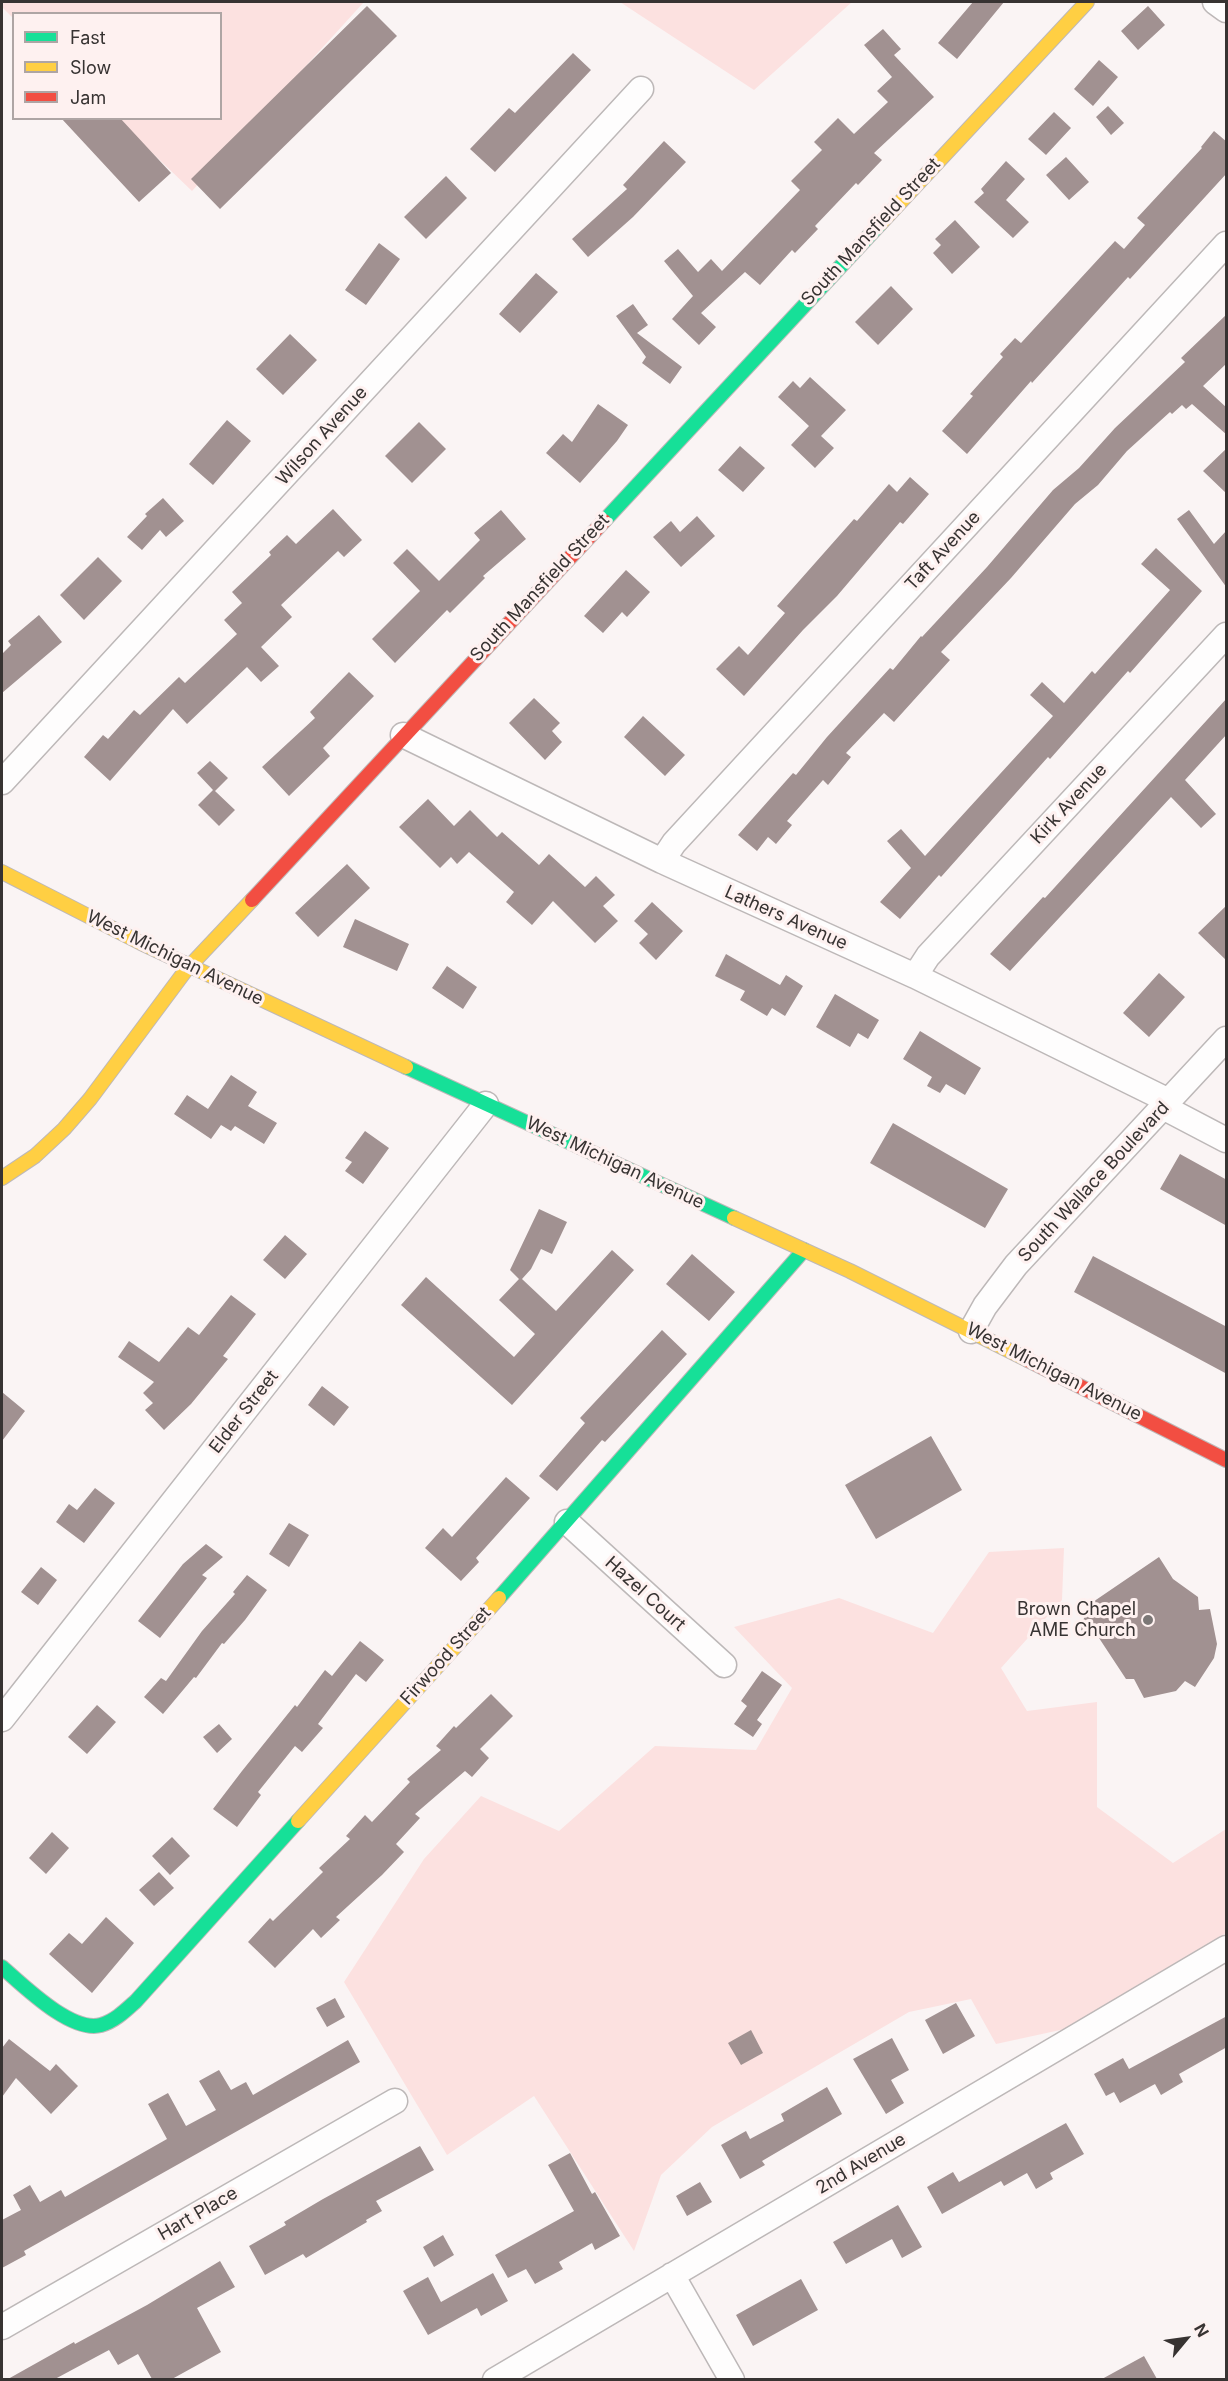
<!DOCTYPE html>
<html>
<head>
<meta charset="utf-8">
<style>
  body { margin:0 }
  #map { position:relative; width:1228px; height:2381px; overflow:hidden; background:#faf4f4; font-family:Inter,sans-serif }
  canvas { display:block }
  .frame { position:absolute; inset:0; border:3px solid #373332; pointer-events:none }
  .legend { position:absolute; left:12px; top:12px; width:210px; height:108px; box-sizing:border-box; background:#fef1f0; border:2px solid #aea5a4; margin:0; padding:8px 10px; list-style:none; font-size:18px; color:#373332 }
  .legend li { display:flex; align-items:center; gap:12px; height:30px }
  .legend b { width:30px; border:2px solid #aea5a4 }
  .north { position:absolute; left:1156px; top:2309px; width:60px; height:60px; -webkit-text-stroke:4px #fef1f0; paint-order:stroke; rotate:61deg; font-size:16px; font-weight:700; line-height:24px; text-align:center; color:#373332 }
  .north::after { content:''; display:block; margin:auto; width:21px; height:27px; background:#373332; clip-path:polygon(50% 0,100% 100%,50% 72%,0 100%) }
</style>
</head>
<body>
<div id="map">
<canvas width="1228" height="2381"></canvas>
<div class="frame"></div>
<ul class="legend">
<li><b style="height:8px;background:#16e098"></b>Fast</li>
<li><b style="height:8px;background:#ffcf43"></b>Slow</li>
<li><b style="height:8px;background:#f24e42"></b>Jam</li>
</ul>
<div class="north">N</div>
</div>
<script>
const c = document.querySelector('canvas').getContext('2d');
c.lineJoin = 'round';
function fillPath(path, color) {
  c.fillStyle = color;
  c.fill(path, 'evenodd');
}
function stroke(path, color, width, dash) {
  c.strokeStyle = color;
  c.lineWidth = width;
  c.lineCap = dash ? 'butt' : 'round';
  c.setLineDash(dash || []);
  c.stroke(path);
}
function drawText(font, color, halo, rows, align = 'center') {
  c.font = font + ' Inter,sans-serif';
  c.lineWidth = 6;
  c.setLineDash([]);
  c.textBaseline = 'middle';
  c.strokeStyle = halo;
  c.fillStyle = color;
  for (const [text, x, y, turn = 0] of rows) {
    c.save();
    c.translate(x, y);
    c.rotate((+turn || 0) * Math.PI / 180);
    c.textAlign = isNaN(turn) ? turn : align;
    if (halo) c.strokeText(text, 0, 0);
    c.fillText(text, 0, 0);
    c.restore();
  }
}
fillPath(new Path2D(`
  M2 2H364L192 191 117 119 220 118V14H14L13 18 2 7Z
  M620 2H852L754 90Z
  M1064 1548 1062 1600 1001 1668 1027 1711 1097 1702V1807L1173 1863 1226 1829V1933L1065 2029 996 2044 971 1999 909 2012 712 2127 661 2175 634 2251 534 2096 447 2155 344 1982 424 1859 481 1796 559 1831 655 1746 756 1750 792 1688 734 1627 839 1598 933 1633 989 1552Z`), '#fce1e0');
fillPath(new Path2D(`
  M973 2H1004L957 59 938 43Z
  M367 6 397 36 220 209 191 179Z
  M1148 6 1165 25 1138 50 1121 31Z
  M883 29 901 49 894 55 934 97 874 153 882 160 858 185 856 183 815 226 818 229 795 253 792 250 760 285 745 272 701 313 716 327 699 345 672 319 693 296 664 261 678 249 698 272 711 259 722 271 800 190 791 181 822 150 814 142 838 118 854 134 888 102 877 91 892 77 864 45Z
  M573 53 591 70 495 172 470 149 509 108 515 113Z
  M1099 60 1118 77 1093 106 1074 89Z
  M1108 106 1124 123 1111 135 1096 117Z
  M1054 112 1071 128 1046 155 1028 139Z
  M61 118H120L171 173 139 202Z
  M1214 131 1227 142V173L1130 279 1128 277 1032 383 1031 381 967 454 942 431 973 396 970 394 1003 357 1000 354 1015 338 1021 343 1115 241 1124 249 1145 225 1137 218 1202 148 1201 147Z
  M664 141 686 162 633 217 588 257 572 239 627 189 623 185Z
  M1066 157 1089 182 1069 200 1046 175Z
  M1006 161 1025 179 1006 200 1029 222 1013 238 974 202 984 193 981 189Z
  M446 176 467 198 426 239 404 217Z
  M955 220 980 247 952 274 933 253 941 245 935 239Z
  M379 243 400 259 366 305 345 290Z
  M536 273 558 292 520 333 499 314Z
  M891 286 913 309 878 345 855 322Z
  M633 304 648 325 637 333 682 367 670 384 642 363 646 357 616 316Z
  M1227 314V363L1203 386 1227 408V435L1192 404 1186 409 1182 405 1172 414 1170 412 1127 451 1098 485 1075 504 1011 578 941 652 950 660 894 722 884 713 846 753 851 757 828 785 823 780 787 821 792 825 776 844 768 837 757 851 738 835 793 773 796 775 827 737 890 668 893 670 921 636 922 637 987 567 1053 490 1079 468 1115 428 1185 362 1181 358Z
  M290 334 317 360 283 395 256 369Z
  M810 377 846 410 821 436 834 448 815 468 791 445 809 426 778 397 793 381 800 388Z
  M598 404 628 425 617 441 580 483 546 453 563 434 572 442Z
  M227 420 251 441 213 485 189 464Z
  M419 422 446 449 412 483 385 456Z
  M740 446 765 468 743 492 718 470Z
  M1227 448V494L1203 471Z
  M910 477 929 494 903 524 900 522 837 596 803 630 744 696 716 669 739 646 748 655 785 613 777 606 854 519 857 521 889 484 897 492Z
  M163 498 184 521 166 537 160 530 142 550 127 537 147 516 145 514Z
  M333 509 362 540 344 557 338 551 281 605 292 617 261 647 279 666 261 682 247 667 187 724 173 709 110 781 84 757 103 735 108 739 134 710 140 715 179 677 185 683 237 634 224 620 242 603 232 592 271 555 269 552 287 535 296 544Z
  M501 510 526 539 483 576 485 578 450 613 447 610 395 663 372 639 420 591 393 563 407 549 439 581 480 540 474 533Z
  M1189 510 1214 544 1227 530V588L1177 519Z
  M697 516 715 536 681 567 653 537 671 521 680 532Z
  M1156 548 1202 591 1130 673 1128 671 1050 759 1048 757 941 877 939 875 900 919 880 902 911 868 887 841 901 829 925 856 1053 716 1030 695 1042 682 1064 703 1092 671 1095 674 1170 590 1141 564Z
  M98 557 122 581 84 620 60 595Z
  M626 570 650 592 627 617 622 612 603 633 584 616Z
  M39 615 62 642 2 693V654L11 645 8 641Z
  M349 672 374 696 323 748 330 756 289 796 262 767 315 718 310 712Z
  M534 698 560 723 552 731 562 742 545 760 509 723Z
  M1227 698V734L1185 780 1216 814 1201 828 1171 797 1010 971 990 954 1043 897 1045 898Z
  M643 716 685 755 665 776 624 737Z
  M210 761 228 778 215 791 235 810 219 826 198 805 213 790 197 773Z
  M428 799 454 826 470 810 497 837 502 832 539 865 549 854 585 887 596 876 615 895 603 906 618 921 595 943 553 901 532 925 506 902 514 892 469 852 457 864 451 857 440 868 399 827Z
  M347 864 370 888 318 937 295 913Z
  M652 902 683 931 656 960 639 943 648 934 634 921Z
  M1227 905V961L1198 933Z
  M355 919 409 944 397 971 343 947Z
  M726 954 780 985 786 975 803 986 785 1016 772 1008 767 1016 740 1000 745 991 715 976Z
  M447 966 477 987 463 1009 432 988Z
  M1159 973 1185 997 1149 1037 1123 1013Z
  M835 994 879 1020 868 1039 858 1033 850 1047 816 1027Z
  M920 1031 981 1068 965 1095 946 1084 940 1093 927 1086 932 1077 903 1059Z
  M231 1075 257 1092 248 1106 277 1123 264 1144 235 1126 231 1131 221 1125 211 1139 174 1114 187 1095 208 1109Z
  M893 1123 1008 1189 985 1228 870 1163Z
  M365 1131 389 1148 363 1184 345 1171 352 1162 345 1158Z
  M1180 1154 1227 1180V1226L1160 1189Z
  M539 1209 567 1222 552 1254 541 1249 531 1269 522 1279 556 1311 612 1250 634 1270 512 1405 401 1305 426 1277 514 1357 535 1334 499 1300 519 1279 510 1270Z
  M285 1235 307 1254 285 1279 263 1260Z
  M692 1254 735 1292 709 1321 666 1284Z
  M1093 1256 1227 1327V1374L1074 1292Z
  M231 1295 256 1314 223 1356 228 1359 191 1404 164 1430 145 1410 153 1403 143 1393 154 1382 118 1357 129 1341 159 1362 188 1327 199 1335Z
  M662 1330 687 1354 605 1442 602 1440 557 1491 539 1476 585 1423 580 1418Z
  M322 1386 349 1407 334 1426 308 1405Z
  M2 1392 25 1411 2 1441Z
  M931 1436 962 1490 876 1539 845 1485Z
  M506 1477 530 1498 476 1558 479 1562 461 1581 425 1548 443 1528 452 1537Z
  M95 1488 115 1503 84 1543 56 1522 69 1504 77 1510Z
  M289 1523 309 1535 289 1567 269 1554Z
  M206 1544 223 1557 202 1575 207 1578 160 1638 138 1621 183 1564Z
  M1159 1557 1173 1579 1198 1597 1199 1610 1210 1609 1217 1644 1214 1658 1195 1687 1185 1681 1176 1691 1144 1698 1134 1679H1126L1099 1638 1081 1630 1087 1606Z
  M41 1567 57 1580 38 1605 21 1592Z
  M247 1575 267 1590 245 1620 224 1644 222 1643 196 1678 194 1677 163 1714 144 1697 161 1678 166 1681 202 1631 235 1594 233 1592Z
  M360 1641 384 1660 366 1682 356 1674 318 1724 323 1728 302 1752 295 1746 258 1792 261 1795 237 1827 213 1809 242 1771 295 1705 297 1707 325 1670 332 1676Z
  M762 1671 782 1685 757 1720 762 1724 753 1737 734 1724 747 1706 741 1701Z
  M491 1694 513 1716 480 1749 489 1758 472 1777 465 1771 415 1814 420 1818 396 1844 404 1852 382 1875 336 1917 340 1920 321 1938 313 1929 275 1968 248 1942 270 1918 273 1921 323 1872 319 1868 350 1839 346 1836 365 1815 372 1822 410 1782 407 1779 441 1750 436 1746 454 1726 456 1728Z
  M97 1705 116 1722 87 1754 68 1737Z
  M219 1724 232 1739 217 1753 203 1737Z
  M52 1832 69 1848 46 1874 29 1858Z
  M172 1837 190 1856 170 1875 152 1856Z
  M159 1872 174 1888 154 1906 139 1890Z
  M106 1917 134 1943 92 1993 49 1954 69 1933 82 1944Z
  M335 1998 345 2017 327 2027 316 2008Z
  M956 2003 975 2036 943 2054 925 2020Z
  M1227 2016V2047L1179 2074 1183 2082 1161 2095 1155 2084 1120 2103 1114 2092 1106 2096 1094 2074 1123 2058 1129 2069Z
  M751 2030 763 2053 741 2065 728 2043Z
  M892 2038 909 2070 891 2080 904 2103 886 2114 853 2059Z
  M9 2039 50 2071 56 2064 78 2086 51 2114 16 2078 2 2097V2048Z
  M348 2040 360 2062 24 2251 26 2255 2 2268V2220L21 2210 13 2195 30 2185 40 2202 61 2190 65 2197 167 2139 148 2104 168 2093 186 2126 216 2110 199 2081 219 2070 231 2090 246 2082 253 2095Z
  M827 2087 842 2114 762 2161 765 2165 740 2179 721 2145 746 2131 750 2139 784 2121 781 2114Z
  M1066 2123 1084 2154 1050 2173 1053 2179 1036 2189 1027 2173 1004 2186 1001 2181 942 2214 927 2187 953 2172 959 2182Z
  M420 2146 434 2170 376 2201 382 2211 366 2220 367 2222 306 2258 303 2254 265 2275 249 2246 286 2225 284 2222 323 2199Z
  M570 2153 592 2194 595 2192 620 2236 595 2250 592 2243 559 2262 563 2269 535 2284 526 2269 508 2278 495 2255 574 2211 548 2165Z
  M700 2182 712 2202 687 2216 676 2196Z
  M898 2205 922 2247 902 2258 892 2239 846 2264 833 2242Z
  M443 2235 454 2255 434 2267 423 2247Z
  M220 2261 235 2287 197 2308 221 2352 172 2379H152L138 2354 118 2365 109 2350 55 2379H8L74 2342 75 2344 147 2305Z
  M493 2273 508 2301 481 2316 477 2308 428 2335 403 2291 428 2277 441 2302Z
  M801 2279 818 2310 753 2346 736 2315Z
  M1144 2356 1157 2379H1102Z`), '#a19191');
const street = new Path2D(`
  M1215 2 1226 10
  M403 735 662 861 915 976 1169 1101
  M2 782C216 552 427 319 641 89
  M662 861 674 843 1226 244
  M915 976 928 956 1226 635
  M1163 1107 1226 1140
  M971 1331 985 1306 1016 1265 1226 1039
  M567 1522 724 1665
  M2 1719 486 1104
  M672 2275 732 2380
  M2 2327 395 2101
  M495 2380 1226 1948`);
const fast = new Path2D(`
  M604 521 880 224
  M406 1067 734 1218
  M499 1598 804 1250
  M2 1967C24 1986 71 2033 101 2025 115 2021 126 2010 136 2001L298 1821`);
const slow = new Path2D(`
  M880 224 1087 2
  M2 872 141 943 406 1067
  M2 1178 35 1156 64 1129 90 1099 186 970 252 900
  M734 1218 850 1271 1028 1360
  M298 1821 499 1598`);
const jam = new Path2D(`
  M252 900 604 521
  M1028 1360 1226 1460`);
stroke(street, '#bdb8b8', 27);
stroke(fast, '#bdb8b8', 16);
stroke(slow, '#bdb8b8', 16);
stroke(jam, '#bdb8b8', 16);
stroke(street, '#fefdfd', 24);
stroke(fast, '#16e098', 14);
stroke(slow, '#ffcf43', 14);
stroke(jam, '#f24e42', 14);
for (const [x, y, r, color] of [
  [1148,1620,6,"#7b7776"]
]) {
  const dot = new Path2D();
  dot.arc(x, y, r, 0, 2 * Math.PI);
  c.fillStyle = color;
  c.fill(dot);
  stroke(dot, '#fef1f0', 2);
}
drawText('18px', '#373332', '#fef1f0', [
  ["South Mansfield Street",871,232,-47],
  ["Wilson Avenue",322,436,-48],
  ["Taft Avenue",943,551,-47],
  ["South Mansfield Street",540,588,-47],
  ["Kirk Avenue",1069,804,-47],
  ["Lathers Avenue",786,918,24],
  ["West Michigan Avenue",175,958,26],
  ["West Michigan Avenue",615,1163,25],
  ["South Wallace Boulevard",1094,1182,-47],
  ["West Michigan Avenue",1054,1372,27],
  ["Elder Street",244,1412,-52],
  ["Hazel Court",645,1594,42],
  ["Firwood Street",446,1656,-48],
  ["2nd Avenue",861,2164,-31],
  ["Hart Place",198,2214,-30]
]);
drawText('18px', '#373332', '#fef1f0', [
  ["Brown Chapel",1136,1610],
  ["AME Church",1136,1631]
], 'right');
</script>
</body>
</html>
